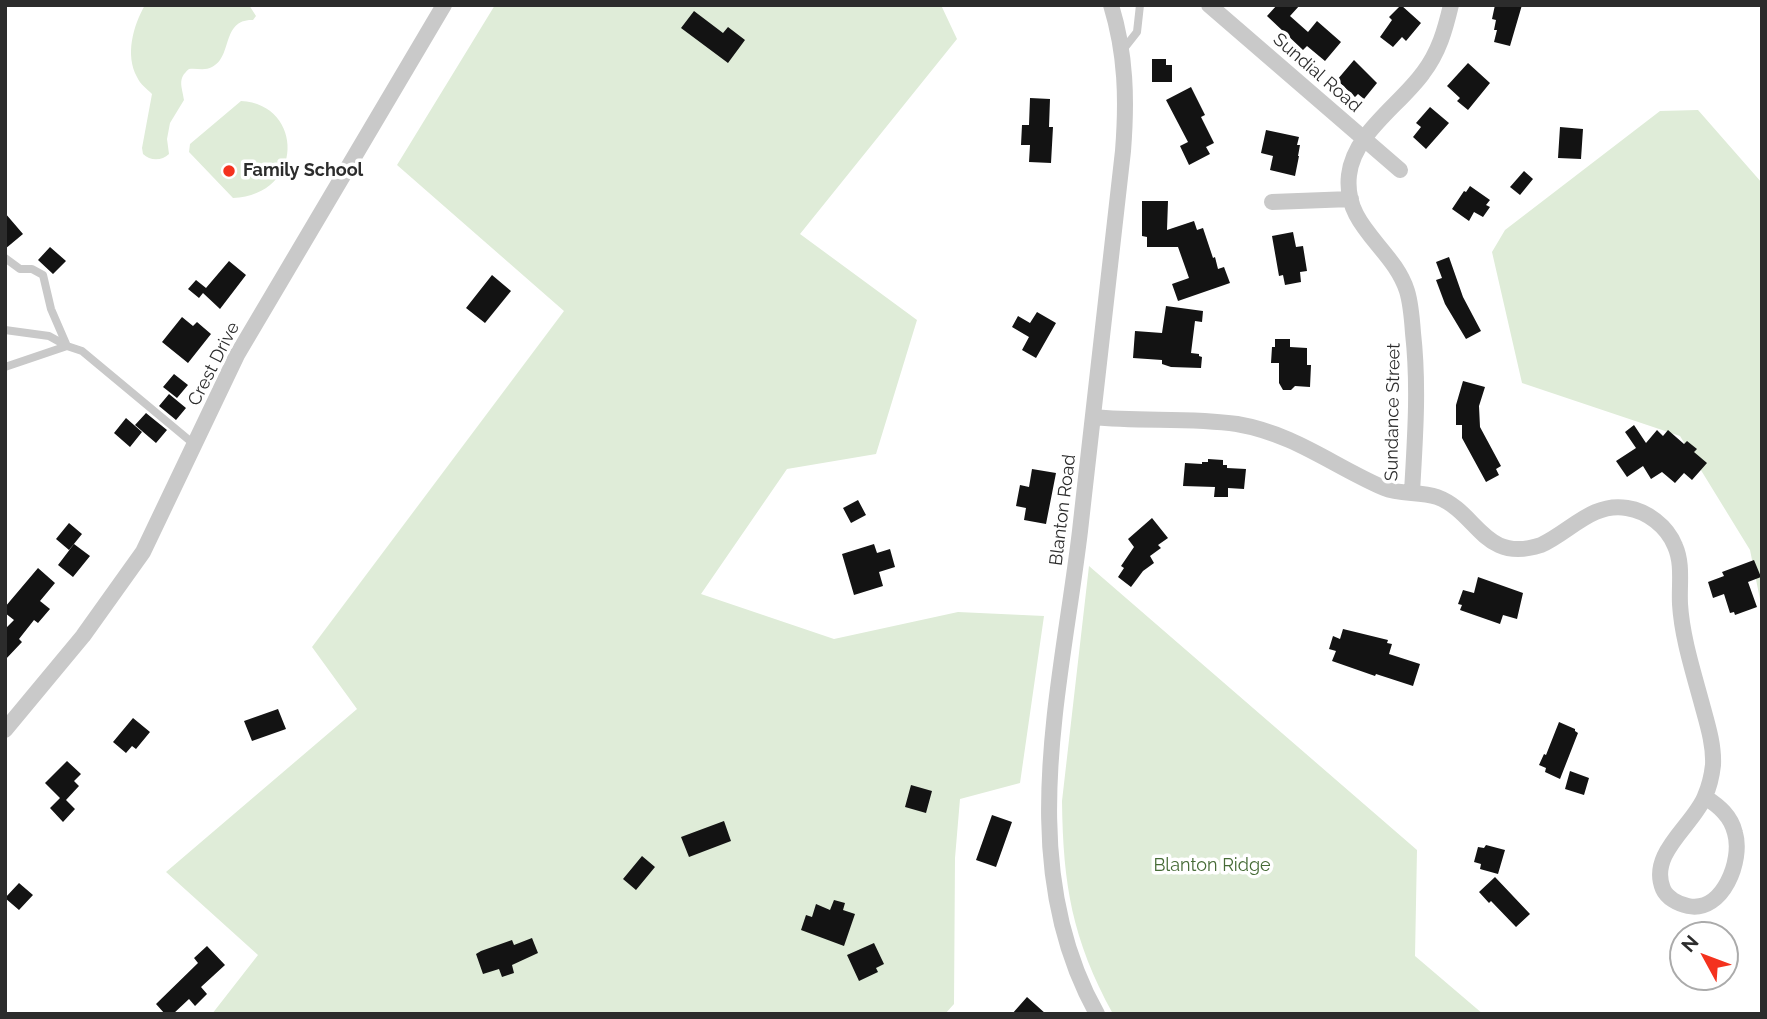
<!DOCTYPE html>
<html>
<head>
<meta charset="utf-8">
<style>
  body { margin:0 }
  #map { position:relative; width:1767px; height:1019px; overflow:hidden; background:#fff; font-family:Raleway,sans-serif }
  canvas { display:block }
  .frame { position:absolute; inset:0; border:7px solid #2c2c2c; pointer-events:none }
  .north { position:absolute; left:1669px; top:921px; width:70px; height:70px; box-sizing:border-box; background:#fff; border:2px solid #ababab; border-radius:50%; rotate:311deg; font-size:19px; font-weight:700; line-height:28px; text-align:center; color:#2c2c2c }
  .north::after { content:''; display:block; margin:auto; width:24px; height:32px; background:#f4321e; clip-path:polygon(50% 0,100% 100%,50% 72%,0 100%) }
</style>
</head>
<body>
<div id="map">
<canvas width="1767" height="1019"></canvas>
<div class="frame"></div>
<div class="north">N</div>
</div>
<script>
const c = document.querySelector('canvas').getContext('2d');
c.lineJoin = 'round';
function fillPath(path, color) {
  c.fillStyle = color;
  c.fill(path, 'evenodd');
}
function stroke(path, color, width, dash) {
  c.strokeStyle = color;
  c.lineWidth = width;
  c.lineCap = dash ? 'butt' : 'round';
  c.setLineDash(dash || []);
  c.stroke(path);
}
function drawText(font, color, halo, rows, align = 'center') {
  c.font = font + ' Raleway,sans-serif';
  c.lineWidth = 7;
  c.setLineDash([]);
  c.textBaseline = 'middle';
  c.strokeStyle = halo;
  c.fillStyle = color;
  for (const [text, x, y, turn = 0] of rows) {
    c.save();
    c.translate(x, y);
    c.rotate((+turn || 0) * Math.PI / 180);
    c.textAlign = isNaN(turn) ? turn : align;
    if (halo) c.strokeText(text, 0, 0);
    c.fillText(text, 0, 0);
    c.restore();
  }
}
fillPath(new Path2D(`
  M145 5H249L256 16 253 20C221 19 233 57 212 67 205 71 197 68 189 69 177 79 182 86 184 100L170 123 167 139 169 154C162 161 150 161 143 154L142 148 152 94C147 89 140 84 137 77 125 55 133 26 145 5Z
  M495 5H941L957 39 800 234 917 320 876 454 787 469 701 594 834 639 958 612 1044 616 1020 783 960 799 955 858 954 1004 945 1014H212L258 955 166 872 357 709 312 647 564 311 397 165Z
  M241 101C304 104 305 195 233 198L189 152 190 144Z
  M1698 110 1762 183V609L1750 550 1680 436 1522 383 1492 252 1505 230 1660 111Z
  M1089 566 1417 850 1415 956 1483 1014H1113C1072 939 1063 885 1062 801Z`), '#dfecd8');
fillPath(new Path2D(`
  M1277 5H1300L1290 16 1308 32 1317 21 1341 42 1325 61 1307 46 1303 50 1267 16Z
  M1401 5 1421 23 1406 41 1402 37 1393 47 1380 37 1392 20 1389 17Z
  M1495 5H1522L1510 46 1494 42 1497 30H1494L1496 20 1492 19Z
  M694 11 723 33 728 27 745 40 728 63 681 28Z
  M1152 59H1166V65H1172V82H1152Z
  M1354 60 1377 83 1364 99 1358 94 1355 97 1337 80Z
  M1468 63 1490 83 1468 110 1457 101 1460 98 1447 86Z
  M1191 87 1205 115 1201 117 1214 143 1206 147 1210 154 1189 165 1180 146 1188 142 1166 100Z
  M1030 98 1050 99 1049 127H1053L1051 163 1029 162 1030 145H1021L1022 125H1029Z
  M1430 107 1449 123 1426 149 1413 137 1421 127 1416 123Z
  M1560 127 1583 129 1581 159 1558 158Z
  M1266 130 1299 137 1297 145H1300L1298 156H1299L1295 176 1270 170 1273 156 1261 153Z
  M1524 171 1533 179 1520 195 1510 187Z
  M1470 186 1490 200 1486 205 1490 207 1483 217 1474 212 1469 221 1452 209 1464 191 1466 192Z
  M1142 201H1168L1167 230 1194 221 1197 230 1203 228 1213 258 1215 257 1218 269 1224 267 1230 283 1178 301 1172 284 1189 278 1178 247H1147V237L1142 236Z
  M5 213 23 234 5 249Z
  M1293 232 1296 247 1303 246 1307 271 1300 272 1301 282 1285 285 1283 275 1279 276 1272 236Z
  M50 247 66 261 53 274 38 260Z
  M1449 257 1463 297 1481 331 1466 339 1445 304 1436 280 1442 278 1436 262Z
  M229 261 246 275 220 309 203 293 199 298 188 289 196 280 206 288Z
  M492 275 511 291 485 323 466 308Z
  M1166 306 1203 311 1202 322 1195 321 1191 353 1199 354V356L1202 357 1201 368 1171 367 1162 364V360L1133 358 1135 331 1162 333Z
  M1037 312 1056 323 1036 358 1022 350 1029 337 1012 327 1018 316 1030 323Z
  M182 317 193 326 197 322 211 334 188 363 162 342Z
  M1275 339H1290V347L1307 348V365H1311L1310 387 1295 386 1291 390H1283L1279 383V363H1271L1272 347H1275Z
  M174 374 188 385 177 398 163 387Z
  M1463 381 1485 387 1479 406 1480 427 1501 466 1496 469 1499 475 1486 482 1462 438V425H1456V405Z
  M169 394 186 408 176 420 159 406Z
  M146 413 167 430 156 443 135 425Z
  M126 418 142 432 130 447 114 433Z
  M1634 425 1646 443 1657 430 1663 436 1668 430 1684 444 1687 441 1697 449 1694 452 1707 463 1692 480 1684 473 1675 483 1662 472 1651 479 1643 466 1627 477 1616 461 1636 448 1625 432Z
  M1208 459 1223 460V465H1227V468L1246 469 1244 489 1228 488V497H1214L1215 487 1183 486 1185 463 1202 464V462H1208Z
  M1032 469 1056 473 1046 524 1024 520 1026 508 1016 506 1020 485 1029 487Z
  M858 500 866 515 851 523 843 508Z
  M1152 518 1168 538 1158 545 1161 548 1150 556 1154 563 1143 571 1131 587 1118 577 1124 568 1121 566 1134 547 1128 539Z
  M69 523 82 534 69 550 56 539Z
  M74 544 90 556 73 577 58 565Z
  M874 544 877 553 890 549 895 567 879 572 883 586 854 595 842 554Z
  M1754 560 1761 577 1748 582 1757 607 1735 615 1734 612 1730 613 1724 594 1713 598 1708 582 1724 576 1722 572Z
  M38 568 55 583 40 601 50 609 38 623 34 620 19 639 22 642 5 660V629L14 620 5 613V607Z
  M1478 577 1523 593 1517 619 1503 615 1500 624 1460 610 1462 605 1458 604 1463 590 1474 593Z
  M1343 629 1388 640 1387 643 1392 644 1389 654 1420 664 1413 686 1376 674 1375 676 1332 661 1336 651 1329 649 1333 636 1340 639Z
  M278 709 286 729 252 741 244 721Z
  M133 718 150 732 136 749 132 746 126 753 113 742Z
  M1559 722 1575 729V731L1578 733 1560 779 1545 772 1546 768 1539 765 1544 754 1546 755Z
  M67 761 81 774 74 781 79 786 66 800 75 809 63 822 50 808 60 798 45 783Z
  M1570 771 1589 778 1584 795 1565 789Z
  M911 785 932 791 926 813 905 807Z
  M992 815 1012 822 996 867 976 860Z
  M724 821 731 841 689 857 681 837Z
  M1486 845 1505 850 1498 874 1480 869 1481 864 1474 862 1478 847 1484 848Z
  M642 856 655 867 636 890 623 879Z
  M1495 877 1530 914 1516 927 1491 901 1489 903 1479 892Z
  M19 883 33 895 19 910 5 898Z
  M834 900 845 903 843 910 855 914 844 946 801 930 806 915 812 917 816 904 830 910Z
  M532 938 538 953 512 965 514 973 502 977 499 969 483 974 476 954 481 951 512 940 514 945Z
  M874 943 884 964 876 968 878 972 859 981 847 955Z
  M207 946 225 965 201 987 207 994 195 1006 189 999 173 1014H165L156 1004 198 963 194 958Z
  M1027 997 1046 1014H1012Z`), '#131313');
stroke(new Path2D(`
  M1122 51 1137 32 1140 5
  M5 258 20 269H32L43 275 51 309 67 346
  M5 330 49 336 67 346
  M5 367 67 346 82 351 195 445`), '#c9c9c9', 8);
stroke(new Path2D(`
  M1209 5 1400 170
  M1272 202 1351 199
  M1093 417C1141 422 1189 417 1237 424 1295 434 1333 466 1384 488 1400 495 1420 491 1437 497 1478 512 1483 564 1541 545 1570 532 1592 502 1627 508 1647 511 1667 526 1675 546 1683 564 1679 584 1680 604 1682 638 1694 674 1703 708 1708 726 1714 746 1713 765 1712 774 1709 787 1705 796 1694 825 1648 853 1663 889 1667 898 1678 904 1688 906 1723 913 1743 860 1735 833 1731 816 1719 806 1705 797
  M1412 492C1415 439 1419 386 1413 333 1412 319 1411 304 1407 291 1393 247 1343 227 1349 175 1354 133 1400 105 1423 73 1439 52 1445 30 1451 5
  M5 730 83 636 143 552 237 355 444 5
  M1097 1014C1013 864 1061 690 1080 531 1094 404 1109 277 1123 151 1127 100 1126 54 1111 5`), '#c9c9c9', 16);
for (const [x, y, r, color] of [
  [229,171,7,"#f4321e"]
]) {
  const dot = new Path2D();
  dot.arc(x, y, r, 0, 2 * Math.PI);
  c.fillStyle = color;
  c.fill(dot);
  stroke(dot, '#fff', 2.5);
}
drawText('18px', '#2c2c2c', '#fff', [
  ["Sundial Road",1317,73,41],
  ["Crest Drive",214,364,-63],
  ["Sundance Street",1393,412,-89],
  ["Blanton Road",1063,510,-83]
]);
drawText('bold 18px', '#2c2c2c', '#fff', [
  ["Family School",243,171]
], 'left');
drawText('18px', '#466b36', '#fff', [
  ["Blanton Ridge",1212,866]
]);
</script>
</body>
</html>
